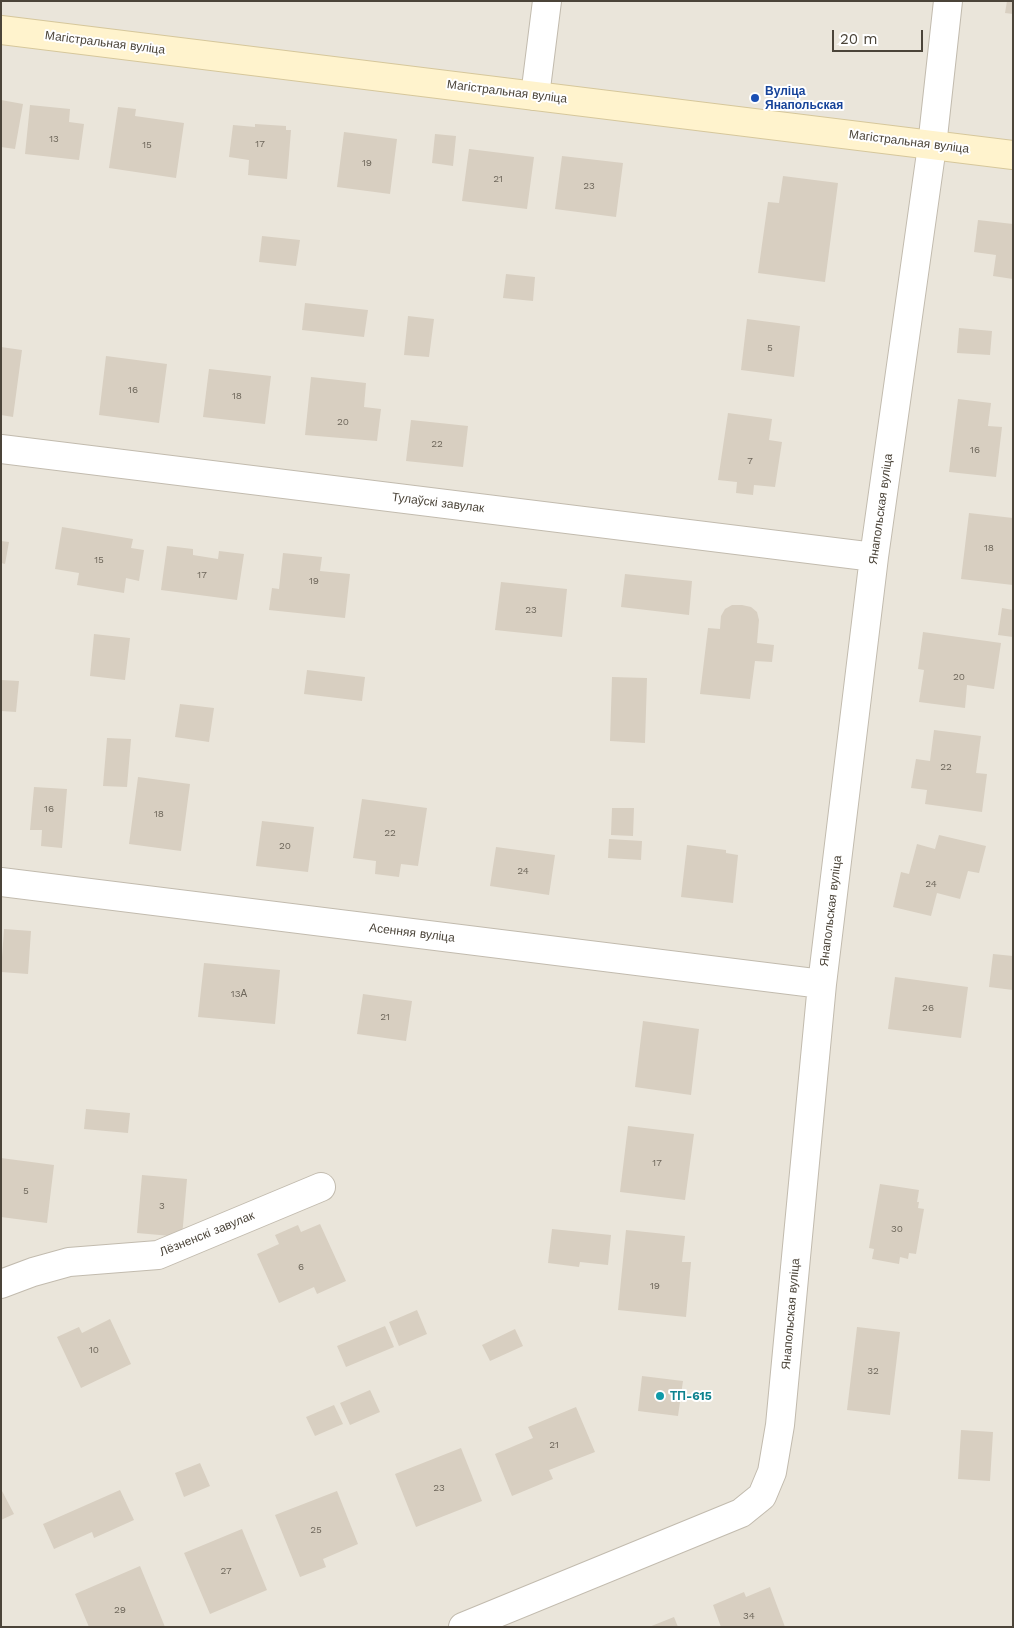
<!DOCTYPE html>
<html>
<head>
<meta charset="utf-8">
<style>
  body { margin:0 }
  #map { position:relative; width:1014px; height:1628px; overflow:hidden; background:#f6f3ec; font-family:"Work Sans",sans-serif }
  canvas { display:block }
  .frame { position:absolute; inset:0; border:2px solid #4b4439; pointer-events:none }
  .scale { position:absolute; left:832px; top:30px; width:91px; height:22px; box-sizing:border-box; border:2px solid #4b4439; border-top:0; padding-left:6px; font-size:15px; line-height:18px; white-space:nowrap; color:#4b4439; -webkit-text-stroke:4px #fff; paint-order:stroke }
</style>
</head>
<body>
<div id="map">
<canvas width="1014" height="1628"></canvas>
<div class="frame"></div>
<div class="scale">20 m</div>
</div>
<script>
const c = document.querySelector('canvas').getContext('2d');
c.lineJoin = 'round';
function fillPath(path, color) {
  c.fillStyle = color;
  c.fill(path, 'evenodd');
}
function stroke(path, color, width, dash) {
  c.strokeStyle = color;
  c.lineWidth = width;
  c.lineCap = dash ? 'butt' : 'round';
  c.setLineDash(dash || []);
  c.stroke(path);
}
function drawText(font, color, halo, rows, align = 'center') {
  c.font = font + ' "Work Sans",sans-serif';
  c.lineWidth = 4;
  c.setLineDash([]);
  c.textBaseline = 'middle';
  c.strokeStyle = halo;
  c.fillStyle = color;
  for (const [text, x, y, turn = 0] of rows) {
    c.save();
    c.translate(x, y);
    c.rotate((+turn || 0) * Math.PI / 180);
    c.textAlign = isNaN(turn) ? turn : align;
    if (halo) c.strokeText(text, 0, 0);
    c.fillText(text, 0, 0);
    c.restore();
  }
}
fillPath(new Path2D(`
  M1 1H1013V1627H1Z`), '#eae5da');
fillPath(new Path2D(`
  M1007 1H1013V14L1005 13Z
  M1 100 23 104 15 149 1 147Z
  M30 105 70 109 69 122 84 124 79 160 25 154Z
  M118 107 136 109 135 116 184 123 176 178 109 168Z
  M255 124 286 126V130H291L287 179 248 175 249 160 229 157 233 125 255 127Z
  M344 132 397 139 390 194 337 187Z
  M435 134 456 136 453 166 432 163Z
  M469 149 534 157 527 209 462 201Z
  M562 156 623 163 616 217 555 209Z
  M783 176 838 183 825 282 758 273 768 202 779 203Z
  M978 220 1013 224V279L993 276 996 255 974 252Z
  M262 236 300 240 296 266 259 262Z
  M506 274 535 277 533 301 503 298Z
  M305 303 368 310 364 337 302 330Z
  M408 316 434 319 429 357 404 355Z
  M747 319 800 326 794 377 741 370Z
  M959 328 992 331 990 355 957 353Z
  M1 347 22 350 13 417 1 415Z
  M106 356 167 364 159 423 99 415Z
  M209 369 271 376 265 424 203 417Z
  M311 377 366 383 364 407 381 409 377 441 305 435Z
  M958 399 991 403 988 426 1002 427 996 477 949 472Z
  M728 413 772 419 769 440 782 442 775 487 754 485 753 495 736 493 737 482 718 480Z
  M411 420 468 426 463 467 406 461Z
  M969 513 1013 518V585L961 579Z
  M62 527 133 539 131 548 144 550 139 581 126 578 124 593 77 585 79 573 55 569Z
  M1 541 9 542 5 564 1 563Z
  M167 546 193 549V555L218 559 219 551 244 554 237 600 161 590Z
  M283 553 322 557 320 571 350 574 345 618 269 610 272 588 279 589Z
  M625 574 692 581 689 615 621 607Z
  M501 582 567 589 562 637 495 630Z
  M732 605H742L751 607 757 612 759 620 757 643 774 645 772 662 755 661 750 699 700 694 708 628 720 629 721 616 725 609Z
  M1002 608 1013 610V637L998 635Z
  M923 632 1001 643 994 689 967 685 965 708 919 702 924 670 918 669Z
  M94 634 130 638 125 680 90 676Z
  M307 670 365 677 362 701 304 694Z
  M612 677 647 678 645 743 610 741Z
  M1 680 19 681 16 712 1 711Z
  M180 704 214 708 209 742 175 737Z
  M934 730 981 736 976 773 987 774 982 812 925 804 927 790 911 788 916 759 930 761Z
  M107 738 131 739 127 787 103 786Z
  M138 777 190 784 181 851 129 844Z
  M34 787 67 789 62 848 41 846 42 830H30Z
  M362 799 427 808 418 866 401 864 399 877 375 874 376 861 353 858Z
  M612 808H634L633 836 611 835Z
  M262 821 314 827 308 872 256 866Z
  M939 835 986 846 979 873 968 871 960 899 937 893 931 916 893 907 901 872 909 874 917 844 935 849Z
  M609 839 642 841 641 860 608 858Z
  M687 845 726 850V853L738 855 733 903 681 897Z
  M496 847 555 855 549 895 490 886Z
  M4 929 31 931 28 974 1 972Z
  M993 954 1013 956V990L989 987Z
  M204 963 280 970 275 1024 198 1017Z
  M895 977 968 987 961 1038 888 1029Z
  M363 994 412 1001 406 1041 357 1034Z
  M643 1021 699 1029 691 1095 635 1087Z
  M86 1109 130 1113 128 1133 84 1129Z
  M628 1126 694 1134 685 1200 620 1192Z
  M1 1158 54 1165 47 1223 1 1217Z
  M142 1175 187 1179 182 1237 137 1233Z
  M880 1184 919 1190 917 1202H919L918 1208 924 1209 916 1254 909 1253 908 1259 900 1257 899 1264 872 1259 874 1249 869 1248Z
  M320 1224 346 1281 317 1294 314 1287 279 1303 257 1254 279 1244 275 1235 298 1225 301 1232Z
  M552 1229 611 1235 608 1265 580 1262 579 1267 548 1263Z
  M626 1230 685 1236 682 1262H691L686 1317 618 1310Z
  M417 1310 427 1334 399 1346 389 1322Z
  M110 1319 131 1364 81 1388 57 1337 79 1327 82 1333Z
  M385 1326 394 1347 346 1367 337 1346Z
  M857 1327 900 1332 890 1415 847 1410Z
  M515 1329 523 1346 490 1361 482 1345Z
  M642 1376 683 1381 678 1416 638 1411Z
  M370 1390 380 1412 350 1425 340 1403Z
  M334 1405 343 1424 315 1436 306 1417Z
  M576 1407 595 1452 549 1470 553 1479 512 1496 495 1454 533 1438 528 1427Z
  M961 1430 993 1432 990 1481 958 1479Z
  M461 1448 482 1501 416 1527 395 1474Z
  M200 1463 210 1486 184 1497 175 1473Z
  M1 1489 14 1514 1 1520Z
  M120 1490 134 1520 94 1538 92 1532 54 1549 43 1524Z
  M337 1491 358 1544 323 1559 326 1567 300 1577 275 1515Z
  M242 1529 267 1590 210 1614 184 1553Z
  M140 1566 165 1627H89L75 1594Z
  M770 1587 785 1627H721L713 1605 744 1592 746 1597Z
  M674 1617 678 1627H649Z`), '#d8cfc1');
const street = new Path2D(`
  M535 96 547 1
  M1 449 874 557
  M1 882 822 984
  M1 1284 33 1272 69 1262 158 1255 321 1187
  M463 1627 741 1513 762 1496 772 1472 780 1425 822 984 874 557 932 146 948 1`);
const secondary = new Path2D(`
  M1 30 1013 155`);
stroke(street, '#c2bbae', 30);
stroke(secondary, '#d6c79b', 30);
stroke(street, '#fff', 28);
stroke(secondary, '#fff3cd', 28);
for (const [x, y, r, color] of [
  [755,98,5,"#1a4fb4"],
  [660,1396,5,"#0f9aa8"]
]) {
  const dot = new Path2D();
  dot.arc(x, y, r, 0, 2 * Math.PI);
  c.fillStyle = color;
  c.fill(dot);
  stroke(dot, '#fff', 2);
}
drawText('10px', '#6e675b', null, [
  ["13",54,139],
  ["17",260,144],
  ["15",147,145],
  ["19",367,163],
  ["21",498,179],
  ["23",589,186],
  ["5",770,348],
  ["16",133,390],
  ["18",237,396],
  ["20",343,422],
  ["22",437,444],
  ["16",975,450],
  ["7",750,461],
  ["18",989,548],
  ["15",99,560],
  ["17",202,575],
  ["19",314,581],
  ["23",531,610],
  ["20",959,677],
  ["22",946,767],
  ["16",49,809],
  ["18",159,814],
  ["22",390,833],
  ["20",285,846],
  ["24",523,871],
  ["24",931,884],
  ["13А",239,994],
  ["26",928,1008],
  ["21",385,1017],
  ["17",657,1163],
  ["5",26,1191],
  ["3",162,1206],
  ["30",897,1229],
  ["6",301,1267],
  ["19",655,1286],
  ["10",94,1350],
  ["32",873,1371],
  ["21",554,1445],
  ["23",439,1488],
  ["25",316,1530],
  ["27",226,1571],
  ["29",120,1610],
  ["34",749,1616]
]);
drawText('12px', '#4b4439', '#fff', [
  ["Магістральная вуліца",105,43,7],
  ["Магістральная вуліца",507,92,7],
  ["Магістральная вуліца",909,142,7],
  ["Тулаўскі завулак",438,503,7],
  ["Янапольская вуліца",881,509,-82],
  ["Янапольская вуліца",831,911,-83],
  ["Асенняя вуліца",412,933,7],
  ["Лёзненскі завулак",207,1234,-22],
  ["Янапольская вуліца",791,1314,-85]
]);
drawText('bold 12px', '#164399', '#fff', [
  ["Вуліца",765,91],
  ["Янапольская",765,105]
], 'left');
drawText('bold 12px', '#0d838f', '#fff', [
  ["ТП-615",670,1396]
], 'left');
</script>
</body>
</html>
